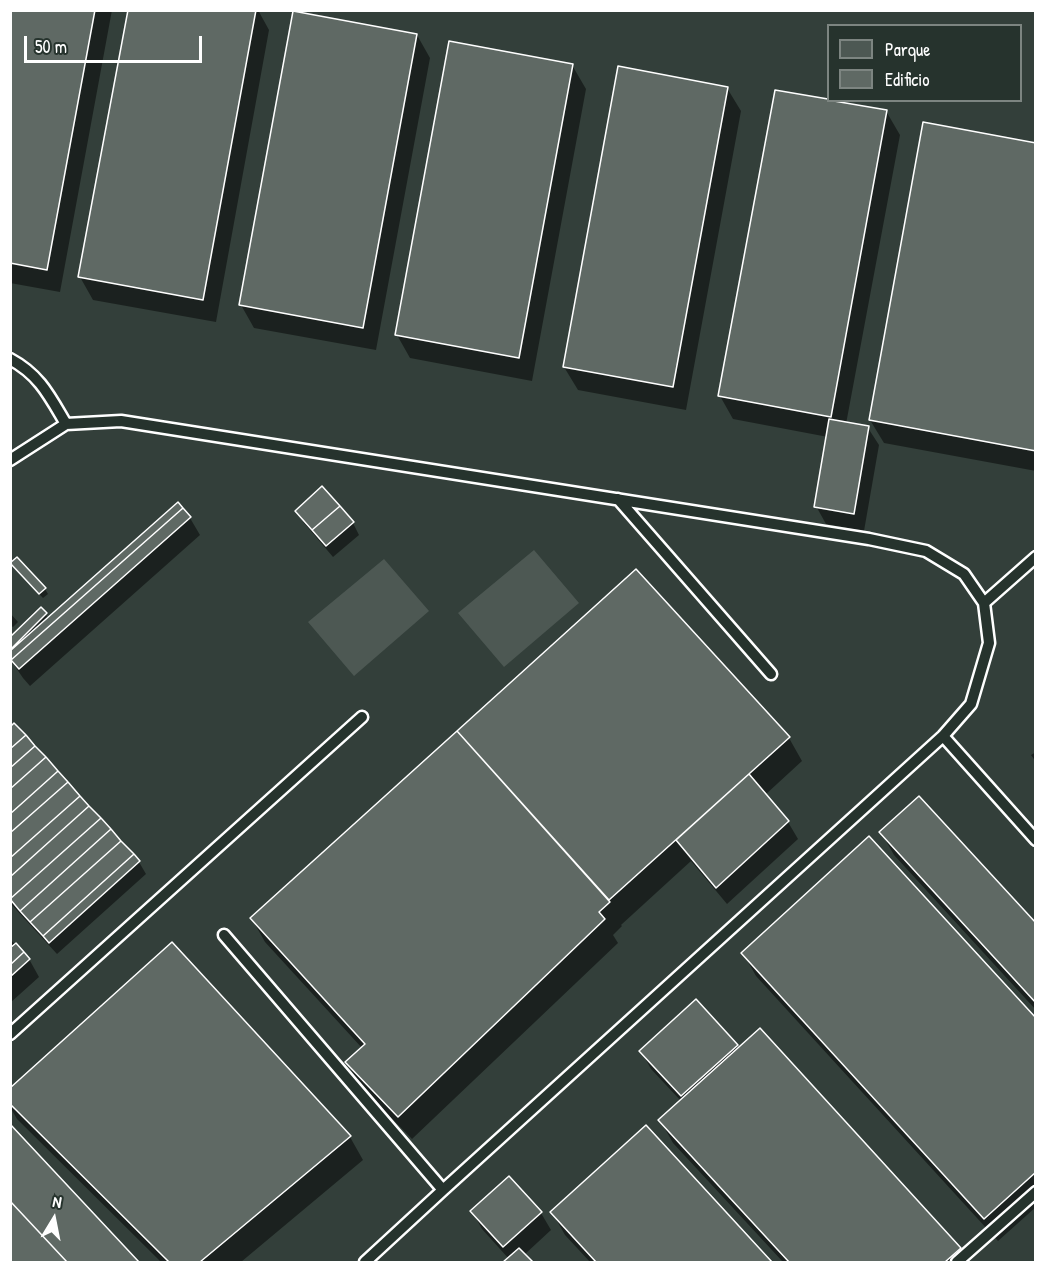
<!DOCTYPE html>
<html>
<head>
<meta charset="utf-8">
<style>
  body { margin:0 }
  #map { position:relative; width:1046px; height:1273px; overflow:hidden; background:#333f3a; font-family:"Patrick Hand",sans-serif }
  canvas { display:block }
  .frame { position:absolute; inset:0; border:12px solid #fff; pointer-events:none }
  .legend { position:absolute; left:827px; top:24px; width:195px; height:78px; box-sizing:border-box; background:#26332d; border:2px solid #7d8581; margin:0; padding:8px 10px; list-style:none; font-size:18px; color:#fff }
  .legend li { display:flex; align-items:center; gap:12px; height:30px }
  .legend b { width:30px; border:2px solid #7d8581 }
  .north { position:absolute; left:24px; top:1189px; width:60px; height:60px; -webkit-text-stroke:4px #26332d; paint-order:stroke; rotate:10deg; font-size:16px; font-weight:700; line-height:24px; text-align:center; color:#fff }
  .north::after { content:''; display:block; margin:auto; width:21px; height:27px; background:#fff; clip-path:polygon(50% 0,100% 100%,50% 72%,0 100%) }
  .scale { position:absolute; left:24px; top:36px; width:178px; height:27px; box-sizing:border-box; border:3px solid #fff; border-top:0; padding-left:8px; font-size:18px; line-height:21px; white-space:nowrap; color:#fff; -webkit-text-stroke:4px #26332d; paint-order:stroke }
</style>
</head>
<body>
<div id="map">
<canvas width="1046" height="1273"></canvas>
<div class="frame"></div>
<ul class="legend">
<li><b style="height:16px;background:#4d5853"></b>Parque</li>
<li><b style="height:16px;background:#5f6964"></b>Edificio</li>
</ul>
<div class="north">N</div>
<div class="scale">50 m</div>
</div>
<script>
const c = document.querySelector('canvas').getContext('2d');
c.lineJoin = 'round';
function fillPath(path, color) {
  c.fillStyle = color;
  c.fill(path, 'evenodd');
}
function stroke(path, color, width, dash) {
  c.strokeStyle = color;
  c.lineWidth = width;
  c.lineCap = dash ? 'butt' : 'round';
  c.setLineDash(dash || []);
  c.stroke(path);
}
fillPath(new Path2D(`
  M534 550 579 603 504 667 458 613Z
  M384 559 429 611 354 676 308 622Z`), '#4d5853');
fillPath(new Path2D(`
  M10 10H112L60 292 10 283Z
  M129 10H258L269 30 216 322 93 300 80 277Z
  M417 35 430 58 376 350 254 328 241 305Z
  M572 65 586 89 532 381 410 358 397 335Z
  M727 88 741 111 686 410 578 390 564 367Z
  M886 111 900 135 846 424 868 428 879 445 864 531 826 524 816 506 828 437 733 419 720 396Z
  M1036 144V471L884 443 870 420Z
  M322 489 353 523 359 535 333 557 304 523 297 511Z
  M190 518 200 535 30 686 23 678 10 659V639L41 609 49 619Z
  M12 564 45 589 48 594 43 598 15 569Z
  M636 571 789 738 802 761 765 795 788 822 798 839 727 904 691 861 621 925 622 926 613 935 618 943 412 1139 360 1086 347 1062 362 1048 265 942 252 919Z
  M10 613 18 622 13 627 10 625Z
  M10 721 139 862 146 874 57 954 10 903Z
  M1036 752V762L1031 755Z
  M881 832 1036 925V1010L894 855Z
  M10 939 29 959 39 977 10 1003Z
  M172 944 350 1137 363 1160 241 1262H161L17 1119 10 1107V1090Z
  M743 953 1036 1021V1207L998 1241 756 976Z
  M760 1030 960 1249 968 1262H783L673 1143 660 1120 681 1101 651 1069 641 1051 737 1046 739 1049Z
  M10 1126 137 1262H10Z
  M646 1127 770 1262H590L565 1235 552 1212Z
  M472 1211 541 1213 551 1230 524 1255 531 1262H505L509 1259 482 1229Z`), '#0007');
const building = new Path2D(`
  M10 10H95L47 270 10 263Z
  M128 10H256L203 300 78 277Z
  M293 11 417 34 363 328 239 305Z
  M449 41 573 64 519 358 395 335Z
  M618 66 728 87 673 387 563 367Z
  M775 90 828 99V100L887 110 831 417 718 396Z
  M923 122 1036 143V451L869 420Z
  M829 419 869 426 854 514 814 507Z
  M322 486 340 506 312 530 295 511Z
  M178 502 183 508 11 660 10 651Z
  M340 506 354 522 326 546 312 530Z
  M183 508 191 517 19 669 11 660Z
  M17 557 46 588 39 594 10 563Z
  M636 569 790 737 609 900 457 731Z
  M41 607 47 613 10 650V637Z
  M14 723 26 735 10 749V727Z
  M457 731 610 902 599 912 605 919 398 1117 345 1062 365 1044 250 918Z
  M26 735 35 746 10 768V749Z
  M35 746 46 757 10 789V768Z
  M46 757 58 771 10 814V789Z
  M58 771 68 782 10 833V814Z
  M749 774 789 821 716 888 676 840Z
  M68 782 80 796 10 858V833Z
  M80 796 89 806 10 877V858Z
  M919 796 1036 923V1003L879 832Z
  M89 806 101 818 10 899V877Z
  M101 818 111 829 20 911 10 899Z
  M111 829 121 841 30 922 20 911Z
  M869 836 1036 1018V1172L984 1219 741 953Z
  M121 841 134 854 43 936 30 922Z
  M134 854 140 861 49 943 43 936Z
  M172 942 351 1136 200 1262H169L10 1104V1088Z
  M16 943 24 952 10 965V948Z
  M24 952 30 959 10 977V965Z
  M696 999 738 1045 681 1096 639 1051Z
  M760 1028 961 1248 945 1262H789L658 1120Z
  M10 1124 139 1262H67L10 1201Z
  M646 1125 772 1262H596L550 1212Z
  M509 1176 542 1212 503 1247 470 1211Z
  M10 1201 67 1262H10Z
  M519 1248 533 1262H503Z`);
fillPath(building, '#5f6964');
stroke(building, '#fff', 1.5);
const service = new Path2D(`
  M10 359C40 375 50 397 66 424
  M10 460 66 424 121 421 869 539 926 551 964 574 984 603 989 643 971 704 943 736 443 1190 365 1262
  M618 499 771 674
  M984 603 1036 557
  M943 736 1036 840
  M224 935 443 1190
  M10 1034 362 717
  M957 1262 1036 1192`);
stroke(service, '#fff', 15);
stroke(service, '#26332d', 10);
</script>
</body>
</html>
